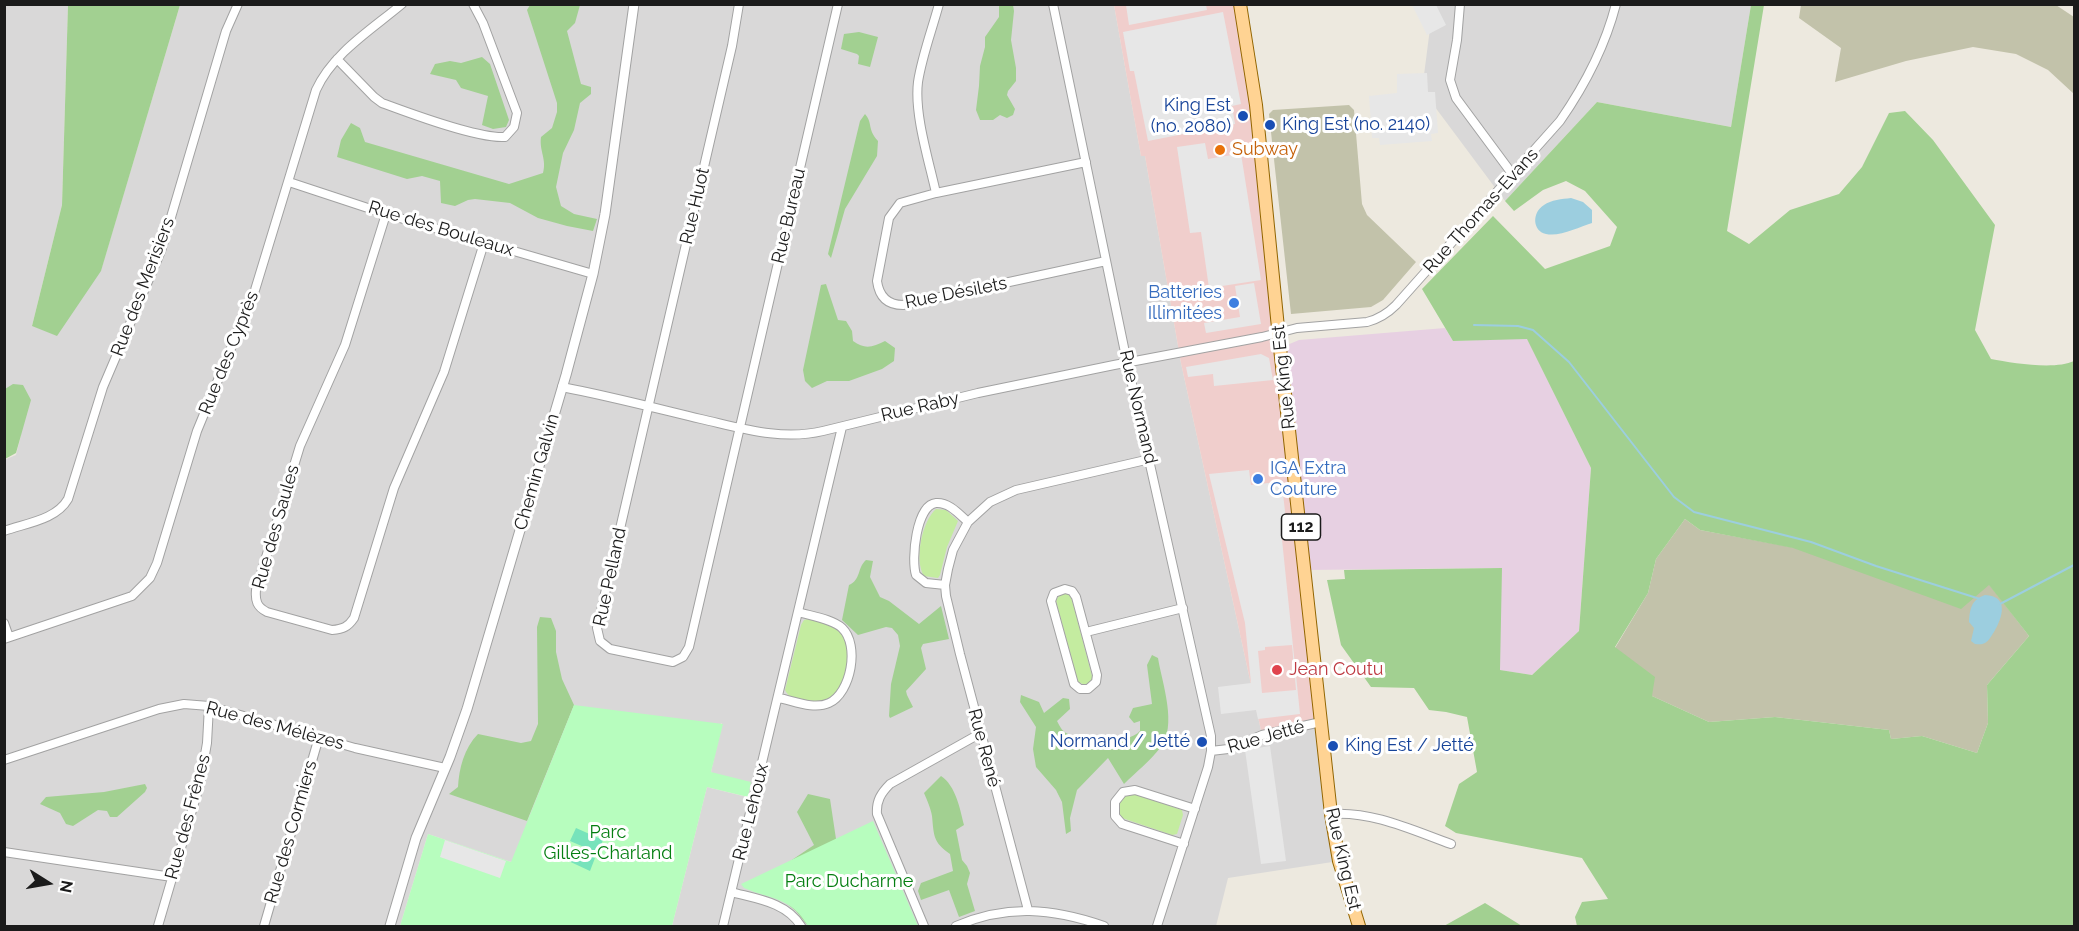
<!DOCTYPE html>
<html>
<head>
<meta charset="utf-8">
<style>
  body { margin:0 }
  #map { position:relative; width:2079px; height:931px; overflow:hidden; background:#ede9df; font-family:Raleway,sans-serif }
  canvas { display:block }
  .frame { position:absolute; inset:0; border:6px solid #1b1b1b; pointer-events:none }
  .north { position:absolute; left:18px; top:853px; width:60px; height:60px; -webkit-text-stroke:4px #fff; paint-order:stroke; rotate:101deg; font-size:16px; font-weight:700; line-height:24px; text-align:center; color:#1b1b1b }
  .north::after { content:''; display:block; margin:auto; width:21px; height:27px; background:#1b1b1b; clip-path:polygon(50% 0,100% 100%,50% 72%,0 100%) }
</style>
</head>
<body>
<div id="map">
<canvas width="2079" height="931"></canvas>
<div class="frame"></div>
<div class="north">N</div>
</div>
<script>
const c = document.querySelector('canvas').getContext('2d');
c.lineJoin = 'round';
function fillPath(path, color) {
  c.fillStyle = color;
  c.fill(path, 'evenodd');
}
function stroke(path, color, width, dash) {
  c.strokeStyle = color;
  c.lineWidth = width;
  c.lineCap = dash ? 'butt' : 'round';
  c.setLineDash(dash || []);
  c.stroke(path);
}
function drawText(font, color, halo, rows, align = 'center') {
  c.font = font + ' Raleway,sans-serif';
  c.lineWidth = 6;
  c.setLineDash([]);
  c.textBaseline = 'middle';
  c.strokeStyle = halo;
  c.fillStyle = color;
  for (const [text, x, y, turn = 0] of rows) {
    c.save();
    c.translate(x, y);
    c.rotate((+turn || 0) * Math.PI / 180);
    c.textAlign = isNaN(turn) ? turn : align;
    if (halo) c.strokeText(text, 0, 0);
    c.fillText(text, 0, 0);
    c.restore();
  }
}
fillPath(new Path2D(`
  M5 5H68L62 205 32 326 101 270 180 5H1114L1141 156H1145L1181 363 1262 735 1321 722 1339 861 1228 878 1216 926H672L707 787 747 797 711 772 722 723 511 862 428 834 400 926H5L4 460 16 455 21 435 4 430Z
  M1433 5H1751L1731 127 1597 102 1505 201 1429 99 1424 75Z`), '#d9d8d8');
fillPath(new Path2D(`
  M1114 5H1240L1321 722 1262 735 1181 363 1145 156H1141Z`), '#f0cecc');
fillPath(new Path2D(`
  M1445 328 1453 341 1527 338 1591 468 1579 631 1532 675 1499 670 1501 568 1304 570 1280 348 1299 340Z`), '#e7d0e2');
fillPath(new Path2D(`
  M1801 5H2056L2074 17V94L2048 70 2016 54 1973 47 1906 61 1835 82 1841 48 1799 18Z
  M1349 105 1354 110 1362 204 1367 215 1416 262 1383 300 1371 307 1291 314 1269 114 1273 110Z
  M1685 519 1700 530 1989 584 2029 636 1987 685 1988 723 1977 753 1922 736 1891 739 1889 730 1775 717 1709 722 1652 696 1615 648 1648 593 1656 559Z`), '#c2c2aa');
fillPath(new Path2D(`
  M936 509 946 510 958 521 947 547 940 575 938 578 924 576C914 560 922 521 936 509Z
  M1060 593C1067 593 1069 593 1072 600L1092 676V681L1085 685 1078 682 1056 601Z
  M808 619C822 623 837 626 845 638 854 653 845 694 828 700 819 703 808 700 800 699 793 697 788 697 785 690L801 625 804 620Z
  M1128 794H1134L1182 810 1183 815 1177 834 1172 835 1122 818 1119 815C1118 805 1118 799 1128 794Z`), '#c4eca0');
fillPath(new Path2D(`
  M68 5H180L101 271 57 336 32 326 62 205Z
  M530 5H580L575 23 567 31 581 84 591 87V94L580 103 574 130 563 153 556 187 561 206 574 214 597 219 593 231 567 226 538 218 510 203 475 199 468 200 455 206 441 203 440 181 422 176 407 179 337 157 341 140 351 123 360 128 365 142 509 184 543 173C547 159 539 151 541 137L552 128 557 112V103L527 10Z
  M999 5H1013L1014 11 1011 40 1016 68V81L1008 91 1007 95 1015 109 1013 115 1007 118 1000 115 993 120H980L976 110 979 86 980 66 985 47V37L999 17Z
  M1751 5H1764L1727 231 1749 244 1790 210 1839 194 1862 167 1889 113 1905 111 1933 140 1995 225 1975 330 1991 359C2012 363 2055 370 2074 361V926H1577L1575 917 1582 902 1608 899 1582 858 1456 833 1445 826 1459 784 1477 772 1467 717 1446 712 1429 710 1414 688 1371 687 1341 645 1327 580 1345 579 1344 570 1502 568 1500 670 1532 675 1579 631 1591 468 1527 339 1453 341 1422 289 1493 216 1545 269 1610 246 1617 227 1585 191 1566 181 1543 190 1514 211 1505 201 1597 102 1731 127ZM1685 519 1700 530 1793 548 1961 609 1989 585 2029 636 1987 685 1988 723 1977 753 1922 736 1891 739 1889 730 1775 717 1709 722 1652 696 1655 677 1615 647 1648 593 1656 559Z
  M859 32 878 37 870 67 858 64 859 56 857 54 841 49 844 34Z
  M482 57 490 64 509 120 506 127 493 129 482 125 488 96 461 88 456 80 430 74 435 64 450 61 461 63Z
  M865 114C873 123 867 129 878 141L877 156 845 209 831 258 828 254 860 121Z
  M826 284 838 320 846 321 852 331 853 341C865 350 873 347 885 341L895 348 894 361 882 369 849 381H827L812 388 805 381 803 370 821 285Z
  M13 384 23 385 31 400 16 453 5 459V389Z
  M866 560 873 561 870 577 880 597 889 601 919 624 941 606 949 639 923 644 921 648 926 669 906 691 907 695 913 707 890 718 889 716 891 684 900 646 898 635 892 628 886 627 858 635 842 620 849 585C861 580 857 568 866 560Z
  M540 617 551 618 556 631V652L562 679 574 705 527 821 449 794 458 787C459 769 464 748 478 734L521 743 531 741 538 724 537 627Z
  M1152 655 1158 658C1162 683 1178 726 1160 748 1150 761 1136 772 1124 784L1108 758 1077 790 1070 818 1071 831 1066 834 1062 802 1056 790 1036 767 1033 749 1036 727 1020 702 1021 695 1039 702 1044 713 1063 698 1069 699 1070 709 1057 721C1059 725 1062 731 1066 733 1082 743 1127 745 1140 731V721L1134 723 1129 717 1133 708 1152 704 1147 665Z
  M941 776C956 786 960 809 964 825L956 830 962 860 967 866 970 873 967 884 975 911 959 917 949 890 921 900 918 891 921 883 953 871 950 854C933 842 934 836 932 816 931 809 927 800 924 793Z
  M145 784 147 788 145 792 117 817H110L107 811 98 810 73 826 66 824 60 813 40 804 46 797 104 792Z
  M808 794 830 799 836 839 808 926 796 911 786 903 780 868 814 845 797 812Z
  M1485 903 1522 926H1444Z`), '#a2d091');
fillPath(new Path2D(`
  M574 705 723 724 711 772 751 782 748 797 707 787 672 926H400L428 834 511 862Z
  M873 821 918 926H808C791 897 772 900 744 888L741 884Z`), '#b7fdbe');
fillPath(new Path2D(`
  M576 828 603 840 598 853 570 841Z
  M568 846 595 858 590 871 562 858Z`), '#77e3bb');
fillPath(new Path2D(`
  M1126 5H1206L1207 10 1129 25Z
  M1412 5H1436L1446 25 1427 35Z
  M1223 12 1241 104 1232 106 1235 124 1148 141 1134 71H1130L1123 32Z
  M1427 73 1428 92H1435L1438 133 1431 134 1432 141 1380 145 1379 138H1372L1369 96 1397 93V74Z
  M1239 141 1261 280 1209 288 1201 232 1190 233 1177 147 1205 143 1208 159 1232 155 1230 142Z
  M1254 283 1261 324 1206 333 1204 323 1240 317 1235 286Z
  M1261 354 1269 358 1273 380 1214 386 1213 374 1188 377 1186 367Z
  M1249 470 1251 485 1277 482V485H1282L1287 529 1281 530 1300 714 1258 719 1256 710 1221 714 1218 687 1251 683 1245 623 1209 474ZM1292 645 1296 690 1262 693 1258 651 1265 650V647Z
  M1270 746 1286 861 1261 864 1245 750Z
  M445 840 506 861 500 878 440 857Z`), '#e7e7e7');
fillPath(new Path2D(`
  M1571 198 1583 202 1592 210V223C1579 227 1560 237 1546 234 1532 231 1532 212 1544 205 1551 200 1562 199 1571 198Z
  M1985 595C2009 596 2003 617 1994 632 1991 636 1989 641 1985 643 1981 645 1979 644 1975 644L1971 641 1974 628 1969 622C1970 609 1971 600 1985 595Z`), '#9ccedf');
stroke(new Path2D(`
  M1474 325 1518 326 1533 330 1569 362 1674 497 1694 512 1811 542 1876 566 1980 599
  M2000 604 2074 565`), '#9ccedf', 2);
const minor = new Path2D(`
  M739 4 732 46 597 628 600 641 610 649 673 662 683 657 689 647 838 4
  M1053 4 1127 362 1211 736V751L1208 767 1157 926
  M1460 4 1457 40 1450 80 1456 98 1513 175
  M337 59 374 97 382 103C409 113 478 139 505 137L514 127 517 113 483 23 473 4
  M1086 162 936 193 900 203 889 218 877 281C879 296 887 305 903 305L1106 261
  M289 182 386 214 593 274
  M936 193C929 161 914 114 918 82 922 56 932 30 939 4
  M386 214 345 345 300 446 256 590C255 601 257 607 267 612L332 630C343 629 348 627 354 618L394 488 444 372 484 243
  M562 387C609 396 655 408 701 419 741 428 781 441 823 431L978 393 1114 365 1262 337 1297 328 1367 322C1379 319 1387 314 1396 305L1560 121C1585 85 1605 47 1616 4
  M4 531C26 523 56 520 68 499L103 387 161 251 226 31 238 4
  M945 585 926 583 916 575C911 560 916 505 936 503 949 502 959 514 968 522
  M1065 589 1072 591 1076 597 1097 675 1096 682 1088 689H1080L1074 684 1051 601 1054 593Z
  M4 623 9 637
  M1086 632 1183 608
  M4 639 132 596 150 578 157 563 197 431 255 290 316 90C333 53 371 30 402 4
  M779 698C794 701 814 710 829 703 851 693 860 645 842 628 832 619 811 616 798 612
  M1211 751 1228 749 1262 735 1321 722
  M4 760 159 709 184 704 209 706 355 748 445 768
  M1331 814C1373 811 1412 830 1451 844
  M1184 844 1122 824 1115 816V802L1123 792 1135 790 1195 809
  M4 852 172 877
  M731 892C757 899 786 902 801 926
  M1028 910 960 654 946 596 945 585 948 569 953 550 968 522 990 502 1016 490 1150 459
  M158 926 200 783 207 743 209 706
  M264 926 319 737
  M723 926 842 427
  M924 926 877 814C876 801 881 793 890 784L981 733
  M956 926C1007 904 1052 908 1104 926`);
const tertiary = new Path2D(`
  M390 926 416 838 450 757 467 709 566 375 593 274 605 214 634 4`);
const primary = new Path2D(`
  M1240 4 1256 105 1280 348 1331 814 1339 861 1359 926`);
stroke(minor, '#a2a2a2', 10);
stroke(tertiary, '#a2a2a2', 11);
stroke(primary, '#926500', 14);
stroke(minor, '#fff', 8);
stroke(tertiary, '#fff', 9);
stroke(primary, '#ffd393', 12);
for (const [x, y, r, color] of [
  [1243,116,6,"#1a4fb4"],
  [1270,125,6,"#1a4fb4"],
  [1220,150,6,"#e8710a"],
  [1234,303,6,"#3f7fe0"],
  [1258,479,6,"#3f7fe0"],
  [1277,670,6,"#e0444e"],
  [1202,742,6,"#1a4fb4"],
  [1333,746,6,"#1a4fb4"]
]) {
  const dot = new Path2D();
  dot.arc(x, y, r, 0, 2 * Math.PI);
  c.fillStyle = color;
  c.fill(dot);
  stroke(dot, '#fff', 2);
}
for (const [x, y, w] of [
  [1301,527,39]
]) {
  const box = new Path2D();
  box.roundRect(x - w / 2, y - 13, w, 26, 4.5);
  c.fillStyle = '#fff';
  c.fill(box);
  stroke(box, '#1b1b1b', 1.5);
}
drawText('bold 16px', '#1b1b1b', null, [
  ["112",1301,527]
]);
drawText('18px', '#164399', '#fff', [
  ["King Est",1231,106],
  ["(no. 2080)",1231,127],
  ["King Est (no. 2140)",1282,125,"left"],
  ["Normand / Jetté",1190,742],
  ["King Est / Jetté",1345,746,"left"]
], 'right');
drawText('18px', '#c56008', '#fff', [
  ["Subway",1232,150]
], 'left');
drawText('18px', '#1b1b1b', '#fff', [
  ["Rue Huot",695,206,-77],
  ["Rue Thomas-Evans",1481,211,-48],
  ["Rue Bureau",789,216,-77],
  ["Rue des Bouleaux",441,229,17],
  ["Rue des Merisiers",143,287,-69],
  ["Rue Désilets",956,293,-11],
  ["Rue des Cyprès",229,353,-68],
  ["Rue King Est",1284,377,-96],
  ["Rue Raby",920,407,-13],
  ["Rue Normand",1138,407,77],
  ["Chemin Galvin",537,472,-74],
  ["Rue des Saules",276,527,-74],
  ["Rue Pelland",610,577,-78],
  ["Rue des Mélèzes",275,726,15],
  ["Rue Jetté",1266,737,-16],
  ["Rue René",984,748,75],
  ["Rue Lehoux",751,812,-76],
  ["Rue des Frênes",188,817,-75],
  ["Rue des Cormiers",291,832,-74],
  ["Rue King Est",1343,859,77]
]);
drawText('18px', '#366cbe', '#fff', [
  ["Batteries",1222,293],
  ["Illimitées",1222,314],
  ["IGA Extra",1270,469,"left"],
  ["Couture",1270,490,"left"]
], 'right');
drawText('18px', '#be3a42', '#fff', [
  ["Jean Coutu",1289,670]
], 'left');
drawText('18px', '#047e11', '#fff', [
  ["Parc",608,833],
  ["Gilles-Charland",608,854],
  ["Parc Ducharme",849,882]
]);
</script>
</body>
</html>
